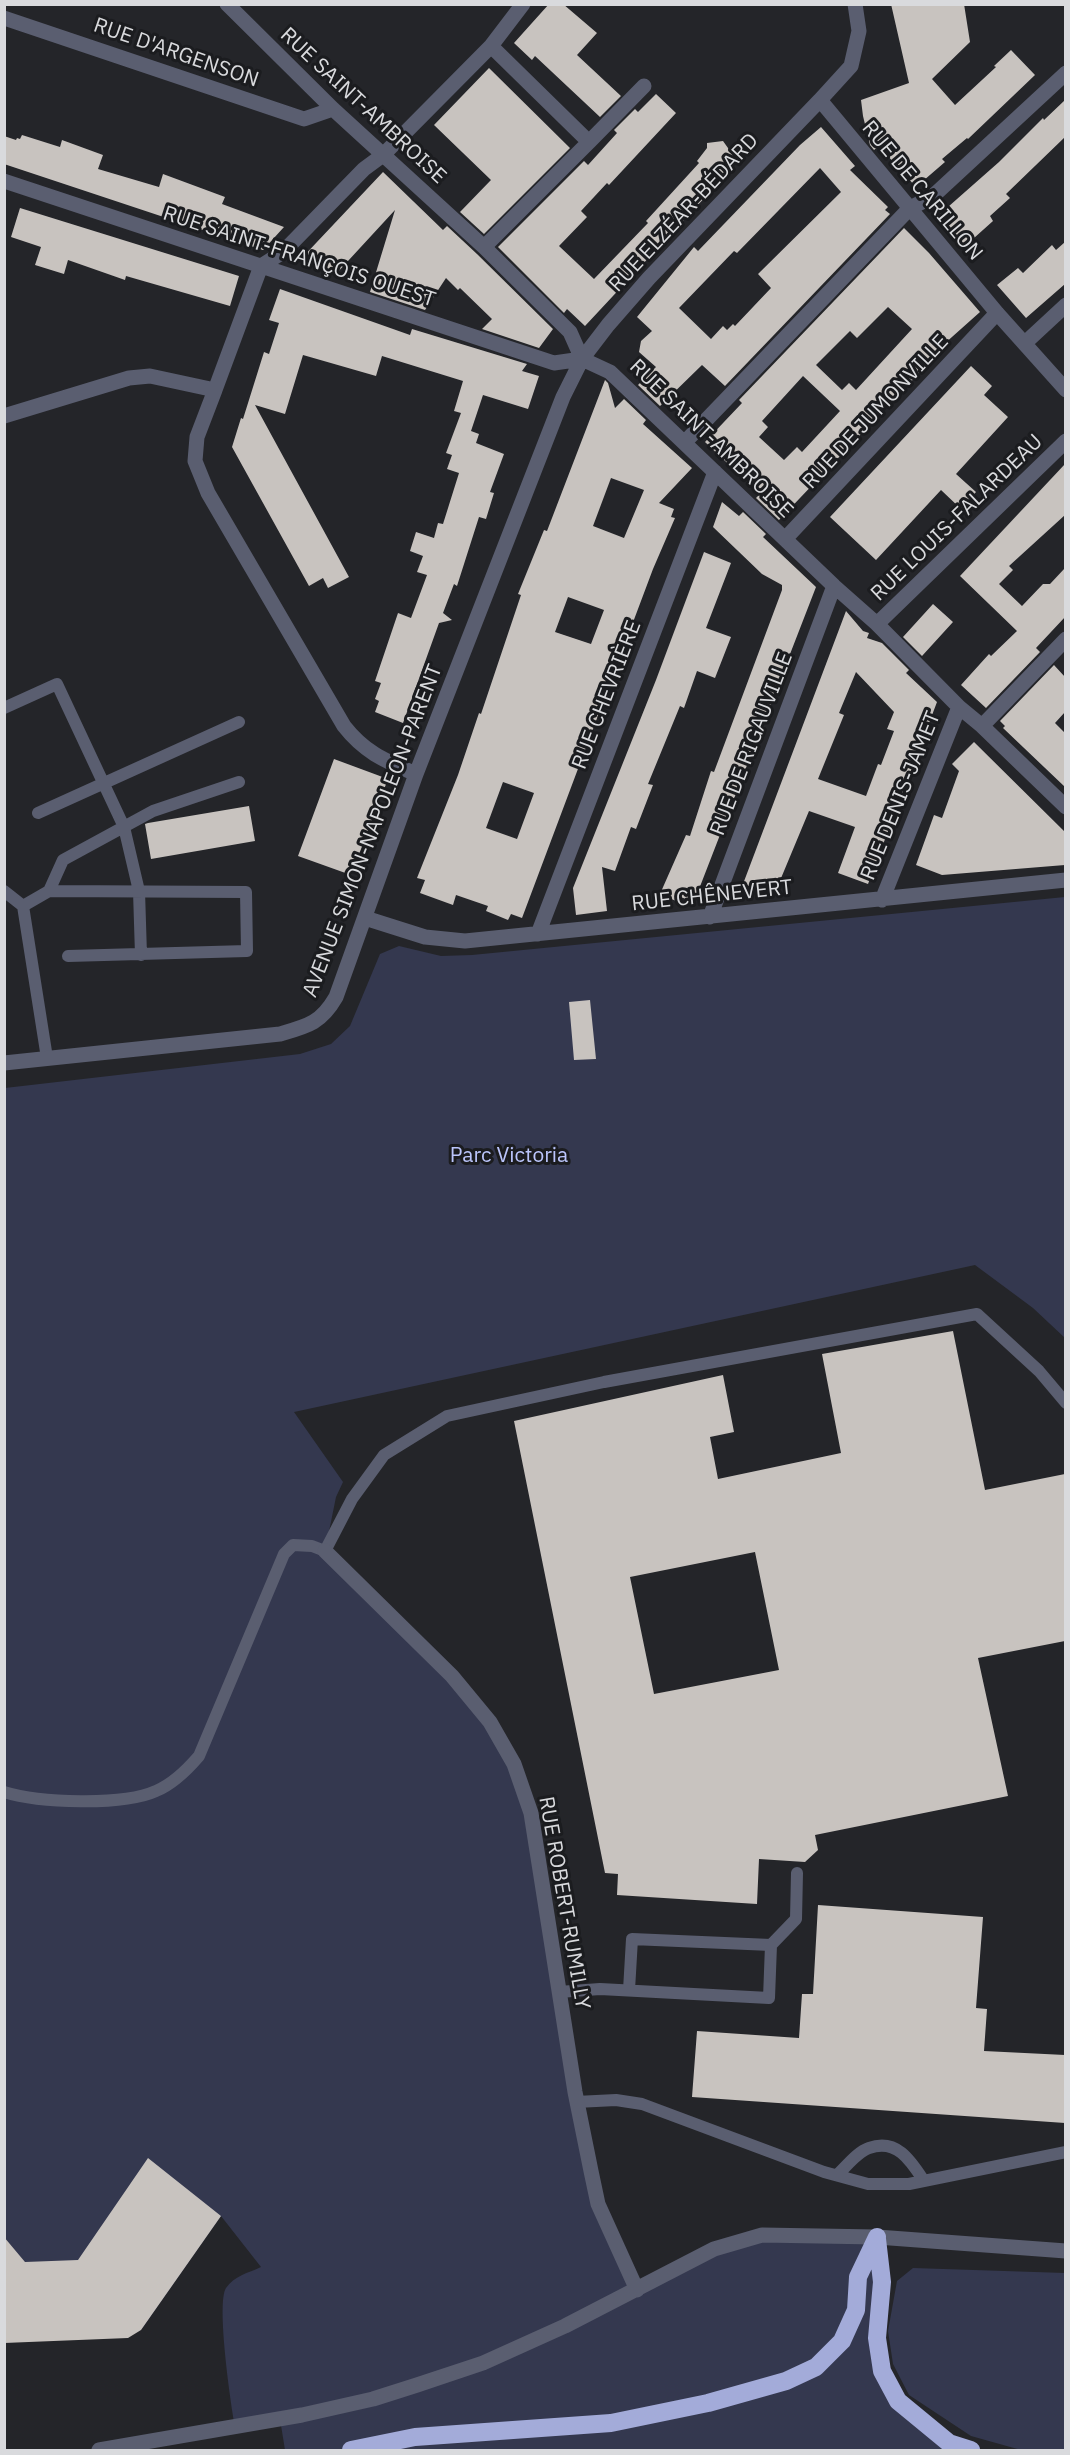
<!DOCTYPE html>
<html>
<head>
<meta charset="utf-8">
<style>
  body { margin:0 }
  #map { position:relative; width:1070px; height:2455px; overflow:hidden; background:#242529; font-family:"IBM Plex Sans",sans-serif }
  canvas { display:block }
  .frame { position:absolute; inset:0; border:6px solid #d9dadd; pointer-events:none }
</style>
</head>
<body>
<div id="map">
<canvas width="1070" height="2455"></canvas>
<div class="frame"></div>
</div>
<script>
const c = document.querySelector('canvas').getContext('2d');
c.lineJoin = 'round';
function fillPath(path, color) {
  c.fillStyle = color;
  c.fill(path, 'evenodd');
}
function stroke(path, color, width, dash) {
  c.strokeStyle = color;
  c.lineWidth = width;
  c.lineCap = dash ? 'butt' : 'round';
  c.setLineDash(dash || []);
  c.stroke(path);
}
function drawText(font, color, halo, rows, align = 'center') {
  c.font = font + ' "IBM Plex Sans",sans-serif';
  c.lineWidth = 6;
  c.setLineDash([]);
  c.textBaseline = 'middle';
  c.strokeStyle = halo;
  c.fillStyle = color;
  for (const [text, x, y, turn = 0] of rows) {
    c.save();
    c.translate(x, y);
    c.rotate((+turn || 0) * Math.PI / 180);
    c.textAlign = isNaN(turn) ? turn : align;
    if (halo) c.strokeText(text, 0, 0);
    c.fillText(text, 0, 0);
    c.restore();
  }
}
fillPath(new Path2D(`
  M1065 897V1338L1033 1308 975 1265 294 1412 343 1482 336 1497 325 1551 490 1722 531 1813 591 2171 637 2290 762 2235 877 2237V2338L898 2401 971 2450H285L280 2419 235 2427C231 2406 216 2303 226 2288 234 2276 248 2273 261 2267L221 2216 141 2330 5 2343V1088L300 1054 331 1044 350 1026 380 954 399 946 441 956 472 955Z
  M913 2268 1065 2273V2450H1021L971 2436 909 2395 893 2364 888 2331 897 2281Z`), '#34384f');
fillPath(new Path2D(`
  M549 4H563L597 33 577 55 621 96 600 117 535 56 532 60 514 43Z
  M891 4H964L970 42 932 79 955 105 996 67 994 66 1011 50 1035 75 968 139 967 138 942 159 945 162 916 187 886 154 885 155 878 147 874 150 870 145 863 116 861 100 909 83Z
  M489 68 570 148 484 234 460 212 491 180 434 125Z
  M656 94 676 113 609 185 607 183 581 211 587 217 559 246 594 279 648 223 646 221 699 163 697 161 707 148V143L723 141 733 155 734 161 709 193 585 326 567 309 564 313 498 247 584 161 588 165 617 133 614 130 635 109 638 112Z
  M1065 100V137L1006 194 1010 198 990 216 993 221 964 247 940 220V214L999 162 1043 118 1044 120Z
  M821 127 855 166 850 170 888 207 885 210 890 214 725 386 702 365 660 406 638 385 656 367 639 352 641 341 652 331 637 317 694 247 698 251 800 145ZM820 168 841 192 758 274 771 288 735 326 733 324 727 330 723 326 711 339 679 308 734 251 737 253Z
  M22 135 60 147 62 140 103 155 98 169 159 187 163 174 225 197 222 204 284 227 263 250 4 164V136L16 140 17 138 20 139Z
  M383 172 443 230 447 226 477 254 553 329 539 348 482 329 492 319 460 288 458 290 446 278 425 310 370 292 395 210 336 274 300 260Z
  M20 208 239 276 230 306 126 276 125 280 68 260 64 274 35 265 41 247 11 237Z
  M904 228 929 253 980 312 943 345 945 346 779 520 756 498 760 494 705 442 742 403 739 400ZM888 307 912 329 856 390 849 383 842 390 816 365 850 331 857 338ZM803 376 840 411 802 452 797 447 784 460 759 437 768 427 762 421Z
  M1065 242V284L1026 318 997 285 1018 268 1023 273 1052 245 1056 250Z
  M280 289 410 335 412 329 527 364 522 371 539 376 528 409 483 395 471 431 479 434 476 443 504 454 490 492 494 493 486 519 479 517 457 586 454 584 443 613 452 620 439 623 403 723 375 712 379 701 375 699 381 683 375 681 398 613 411 618 427 575 417 572 423 556 410 551 416 532 434 538 438 523 443 524 459 473 447 469 452 455 446 453 461 413 454 411 463 381 382 356 376 376 303 355 285 414 255 405 349 577 328 588 323 578 309 586 232 447 241 418 243 419 264 352 269 354 279 323 269 320Z
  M971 366 992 386 984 395 1008 417 956 474 976 492 961 509 941 490 876 560 830 517Z
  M605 380 608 383 615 408 624 399 646 420 643 424 692 468 659 503 674 509 671 517 675 518 653 569 522 918 511 914 508 920 486 911 488 906 456 895 453 905 420 893 425 880 417 878 458 775 479 713 481 714 521 595 518 594 544 530 547 531ZM611 478 644 490 624 538 593 526ZM568 597 604 610 591 644 555 632ZM503 782 534 793 517 839 486 828Z
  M1065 464V515L1009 566 1013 570 999 584 1022 606 1043 584H1050L1065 568V617L1036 648 1040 652 986 708 961 685 989 654 991 656 1017 631 960 576Z
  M722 502 739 516 743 512 766 534 763 537 816 587 694 902 678 896 676 901 660 894 686 835 690 836 711 771 714 772 782 590V585L762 574 713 527Z
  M704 552 731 563 706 628 731 637 715 678 697 671 684 708 680 706 648 784 653 785 636 829 631 827 615 871 602 867 607 911 576 915 573 888 656 680Z
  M933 604 953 622 922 656 903 637Z
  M846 611 863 631 869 633 867 638 882 643 909 670 906 673 937 702 868 884 838 873 855 827 809 811 774 895 743 884ZM856 672 894 712 887 729 894 731 881 765 878 764 866 796 818 779 844 715 839 713Z
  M1054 665 1065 677V712L1055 723 1065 733V787L1003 728 1005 726 1000 721Z
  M974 742 1065 832V865L942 875 916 865 934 815 942 818 959 771 952 764Z
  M334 759 388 779 351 875 298 856Z
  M249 806 255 841 151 859 145 824 148 823Z
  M590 1000 596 1059 574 1060 569 1002Z
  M953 1331 985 1490 1065 1474V1641L978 1658 1008 1796 815 1835 818 1850 805 1862 759 1859 757 1904 617 1895 618 1874 605 1873 514 1421 723 1375 734 1432 710 1437 718 1479 841 1453 822 1354ZM755 1552 779 1670 654 1694 630 1577Z
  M818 1905 983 1917 976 2008 987 2009 984 2051 1065 2055V2123L692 2097 697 2031 799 2038 802 1994H813Z
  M148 2158 221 2216 141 2330 128 2338 4 2343V2237L25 2262 78 2260Z`), '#c8c3bf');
stroke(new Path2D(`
  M4 708 57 684 124 827 139 891 141 955
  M38 813 239 722
  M4 891 23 906
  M49 891 246 892 247 951 68 956
  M47 1058 23 906 49 891 63 860 153 811 239 782
  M4 1792C39 1803 123 1806 156 1791 173 1784 187 1770 199 1756L284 1554 293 1545 312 1546 325 1551 352 1499 384 1455 447 1416 604 1382 977 1314 1039 1371 1066 1403
  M771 1945 796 1919 797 1873
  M559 1992 600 1989 769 1998 771 1945 632 1939 629 1990
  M576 2102 616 2100 642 2104 824 2172 868 2184H909L1066 2152
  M837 2175C846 2167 857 2152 869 2148 897 2138 911 2161 924 2181`), '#5a5e70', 12);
stroke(new Path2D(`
  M227 4 333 109 484 247 570 332 582 359 610 372 834 586 877 624 959 707 982 726 1066 807
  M855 4 859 31 851 66 820 100 997 313 1066 390
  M4 18 304 119 333 109
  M589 142 644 86
  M4 181 554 363 582 359
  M484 247 589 142 491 46
  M1025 343 1066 305
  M215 390 261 266 283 252 364 169 383 155 491 46 523 4
  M4 416 129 378 150 376 215 390 197 437 195 461 208 493 344 726C365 753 386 761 416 774
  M685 442 910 208 932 197 1066 73
  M785 539 997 313
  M877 624 1066 441
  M982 726 1066 639
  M882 900 959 707
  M710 917 834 586
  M365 918 425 937 465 941 1066 880
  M538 934 715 472
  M4 1063 280 1034C308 1026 321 1023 336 997L416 774 563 397 582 359 608 325 649 278 820 100
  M325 1551 452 1676 490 1722 514 1764 531 1813 575 2092 591 2171 598 2204 637 2290
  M99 2450 302 2415 373 2399 417 2385 483 2363 565 2326 714 2249 762 2235 877 2237 1066 2251`), '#5a5e70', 15);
stroke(new Path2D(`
  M877 2239 882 2282 877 2338 882 2371 898 2401 949 2443 971 2450
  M351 2450 415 2437 611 2423 708 2403 786 2381 816 2367 842 2341 856 2310 858 2277 877 2237`), '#a3abd9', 18);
drawText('21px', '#d9dadd', '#1b1c1f', [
  ["RUE D'ARGENSON",176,53,19],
  ["RUE SAINT-AMBROISE",363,106,43],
  ["RUE DE CARILLON",922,191,50],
  ["RUE ELZÉAR-BÉDARD",684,213,-47],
  ["RUE SAINT-FRANÇOIS OUEST",299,257,18],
  ["RUE DE JUMONVILLE",876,412,-47],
  ["RUE SAINT-AMBROISE",711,439,44],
  ["RUE LOUIS-FALARDEAU",957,518,-44],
  ["RUE CHEVRIÈRE",607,695,-69],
  ["RUE DE RIGAUVILLE",752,744,-69],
  ["RUE DENIS-JAMET",901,796,-68],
  ["AVENUE SIMON-NAPOLEON-PARENT",373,831,-69],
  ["RUE CHÊNEVERT",712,896,-6],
  ["RUE ROBERT-RUMILLY",564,1903,80]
]);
drawText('21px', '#bbc5fb', '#1b1c1f', [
  ["Parc Victoria",509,1156]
]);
</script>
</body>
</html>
